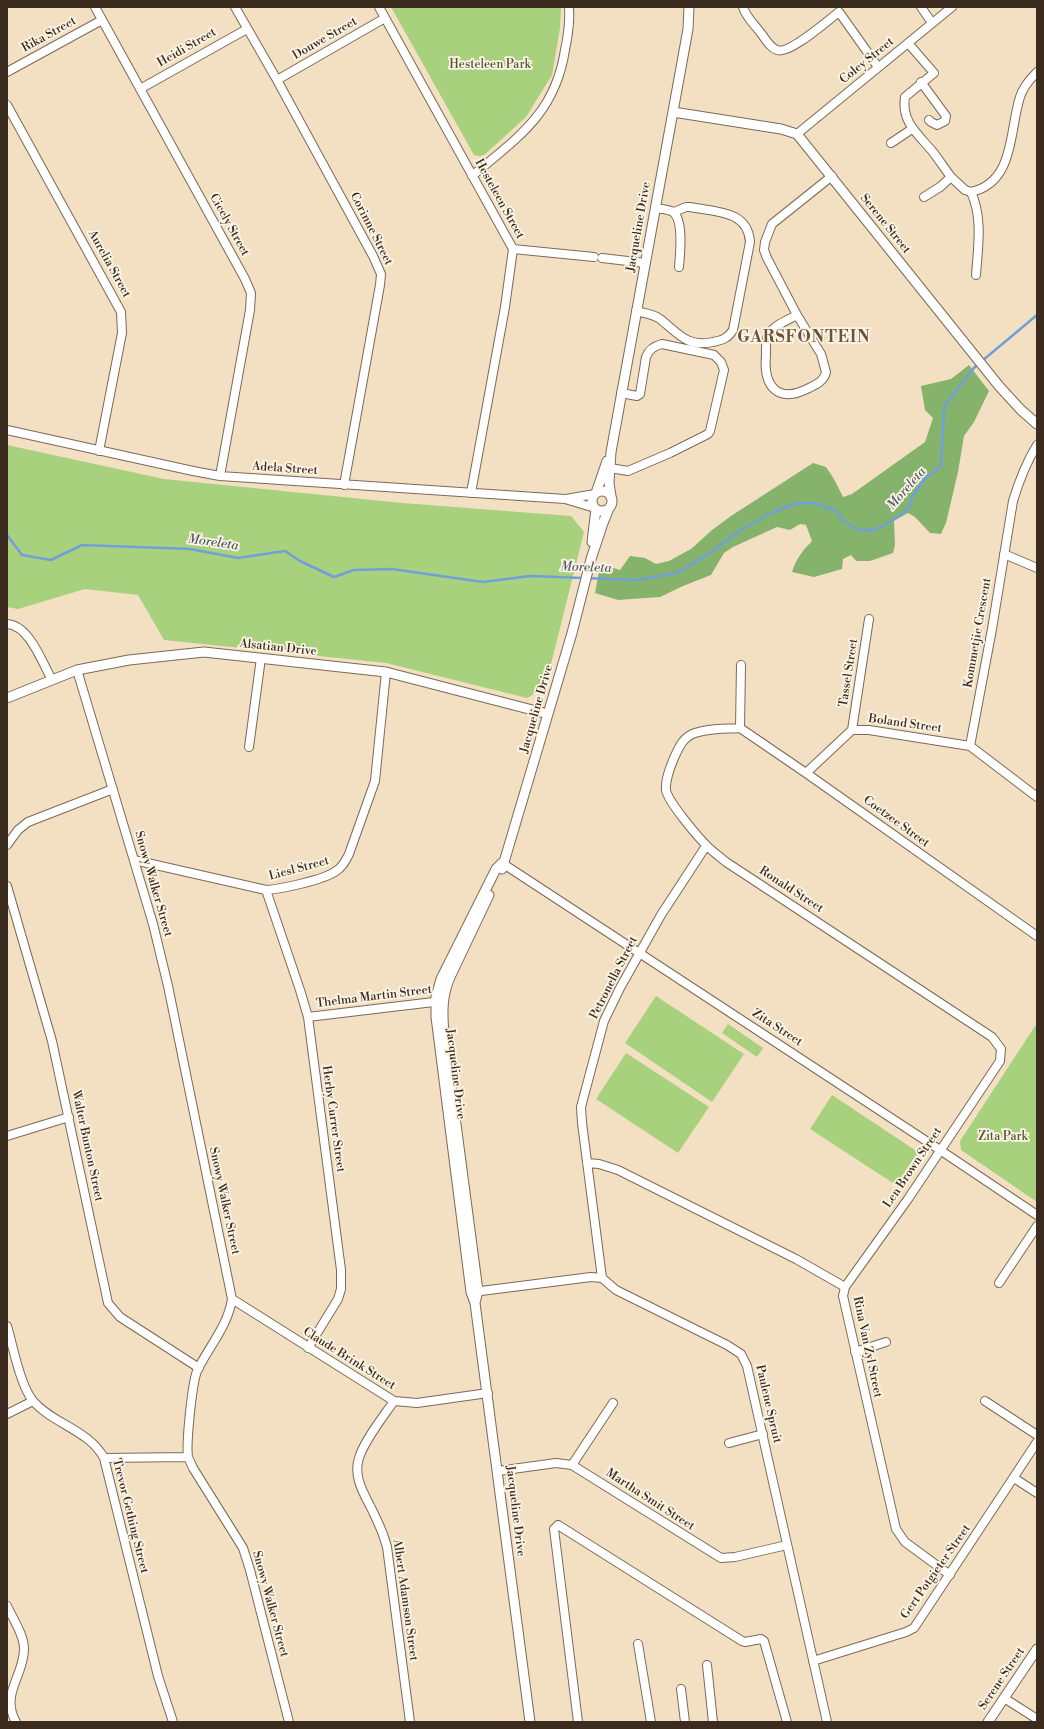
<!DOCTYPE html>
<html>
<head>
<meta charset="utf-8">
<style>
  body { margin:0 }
  #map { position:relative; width:1044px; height:1729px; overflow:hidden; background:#f3e0c2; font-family:"Libre Bodoni",serif }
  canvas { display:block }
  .frame { position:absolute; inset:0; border:8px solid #3b2a1e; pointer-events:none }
</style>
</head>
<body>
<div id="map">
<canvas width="1044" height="1729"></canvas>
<div class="frame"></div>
</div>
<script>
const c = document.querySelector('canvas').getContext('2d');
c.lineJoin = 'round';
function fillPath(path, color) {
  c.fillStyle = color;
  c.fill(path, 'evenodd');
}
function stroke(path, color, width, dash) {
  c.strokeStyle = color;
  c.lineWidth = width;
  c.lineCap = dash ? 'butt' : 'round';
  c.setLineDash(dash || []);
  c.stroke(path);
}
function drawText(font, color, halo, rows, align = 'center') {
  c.font = font + ' "Libre Bodoni",serif';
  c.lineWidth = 3.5;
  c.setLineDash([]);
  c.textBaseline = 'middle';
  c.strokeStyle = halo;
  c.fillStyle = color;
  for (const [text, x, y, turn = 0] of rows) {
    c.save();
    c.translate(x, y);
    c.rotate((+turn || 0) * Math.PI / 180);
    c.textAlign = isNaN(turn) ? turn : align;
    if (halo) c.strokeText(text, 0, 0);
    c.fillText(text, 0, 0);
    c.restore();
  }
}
fillPath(new Path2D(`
  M391 7H561L560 28 552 75 526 117 482 157 474 155Z
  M7 445 164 479 403 503 571 516 584 532 545 688 527 698 386 663 164 640 138 595 85 589 18 609 7 607Z
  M656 996 744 1054 712 1102 625 1043Z
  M1037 1023V1202L961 1150 960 1141Z
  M728 1024 763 1048 757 1057 722 1033Z
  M626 1053 709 1107 678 1153 596 1099Z
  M832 1095 918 1152 896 1185 810 1129Z`), '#a8d17d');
fillPath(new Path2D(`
  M969 365 989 391 974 422 964 436 958 472 946 523 941 534 930 533 915 517 908 513 894 521 895 545 893 553 870 561H856L851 555 843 559 842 569 814 577 792 572C796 559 803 550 812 541L806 525 800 524 790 530 777 527 733 547 724 553 711 575 683 586 660 597 618 600 595 593 599 571 610 567 620 570 630 556 645 558 656 564 669 561 691 549 712 530 731 516 813 463 826 467 834 479 843 497 852 494 925 442 933 418 925 410 921 386 951 379Z`), '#86b36c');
stroke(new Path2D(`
  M982 361 1037 315
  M7 535 22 555 51 560 82 545 190 549 238 558 285 551 300 561 334 577 354 570 392 569 483 582 530 576 637 580 677 573 713 551 742 529 771 513 794 504 815 503 836 511 844 522 857 529 869 531 881 527 902 514 909 507 912 497 924 480 941 466 944 407 972 370 978 364`), '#6fa0da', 2.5);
const minor = new Path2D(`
  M95 7 245 279 251 293 250 310 220 476
  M235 7 277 80 373 256 381 274 380 285 344 485
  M379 7 513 249 505 307 471 493
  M743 7C746 17 754 24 760 32 765 38 770 48 777 50 789 55 828 20 839 12L878 67
  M921 7 932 23
  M908 43 934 73 905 97C901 122 918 134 933 152 939 160 945 169 951 177L940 187 924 197
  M7 72 102 20
  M277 80 385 18
  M921 82 946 116 945 121 937 125 931 122 929 120
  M140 89 247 29
  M7 105 121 312 122 333 99 451
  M797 134 952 7
  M891 143 912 129
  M472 176C518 137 555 114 565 50 568 36 570 21 569 7
  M951 177 965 190 971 192C1015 182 1009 131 1020 97 1023 87 1030 79 1037 72
  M971 192C983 218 978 247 976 275
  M655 208C660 209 669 209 673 212 684 220 680 255 679 267
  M513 249 594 257
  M602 258 645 263
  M636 311C643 313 654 314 660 319 678 333 687 348 713 342 723 340 728 338 733 330L750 242C748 210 715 212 690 207H686L674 212
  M797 315 821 354 826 372C824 381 817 384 809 388 778 404 763 387 766 355 766 348 765 340 769 334 774 325 788 320 797 315L767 258 764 250 765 242 772 224 832 176
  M7 430 193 471 220 476 565 499 595 508
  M610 468 628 471 670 453 708 434 710 431 724 370 721 362 714 355 662 344C654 346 649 349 646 357L640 394 637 396 621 393
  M566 499 595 494
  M1004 554 1037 568
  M7 624C29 625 42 662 52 680
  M77 670 153 924 168 986 232 1299C228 1326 208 1348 197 1371 192 1384 186 1443 188 1457L193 1468 243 1548 250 1570 289 1722
  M740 728C726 729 709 728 695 733 683 737 679 747 674 758 670 768 665 780 666 790 668 802 698 837 707 846 713 852 720 857 726 862L992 1037 1001 1049 1000 1061 908 1199 845 1287 843 1296 896 1529 905 1542 950 1575
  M740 728 806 773 1037 936
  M740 728 741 665
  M852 730 869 619
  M970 746 992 629 1013 501C1019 481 1026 463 1037 445
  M249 747 261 658
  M806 773 852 730H869L970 746 1037 797
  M7 845 18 830 28 822 113 789
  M134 860 266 890C281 889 324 880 336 871 343 867 346 860 349 854L375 781 386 672
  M502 863 940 1150 1037 1215
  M7 886 52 1041 108 1303 120 1317 199 1368
  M266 890 300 990 308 1017 341 1270V1289L338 1299 308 1348
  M308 1017 442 1001
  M7 1136 69 1117
  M587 1163 599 1164 618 1170 796 1259 845 1287
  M602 1278 582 1123 581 1107 604 1021 620 988 661 915 706 846
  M999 1283 1037 1226
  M473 1292 591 1277 602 1278 616 1290 727 1345 741 1354 747 1366 827 1722
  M232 1299 394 1401 417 1403 488 1393
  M7 1326C13 1346 20 1385 33 1401 53 1424 89 1430 104 1458L158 1676 173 1722
  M855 1352 886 1342
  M394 1401C383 1417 364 1441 359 1458 352 1479 367 1498 375 1516 380 1526 384 1536 387 1547L410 1722
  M985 1401 1037 1435
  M7 1414 33 1401
  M729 1443 763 1434
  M104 1458 188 1457
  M572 1465 613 1403
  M498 1471 556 1463 572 1465 721 1558 735 1557 787 1545
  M1014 1478 1037 1493
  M7 1606C13 1619 24 1635 24 1649 24 1676 0 1694 16 1722
  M638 1644 651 1722
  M813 1661 906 1632 914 1628 1037 1442
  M707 1665 713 1722
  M681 1689 685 1722
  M1004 1698 1037 1719
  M578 1722 554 1529 558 1525 742 1641 745 1642 761 1639 764 1641 787 1722`);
const tertiary = new Path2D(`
  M673 112 781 129 797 134 999 386 1021 410 1037 424
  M592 501a10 10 0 1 1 20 0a10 10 0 1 1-20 0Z
  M596 493 607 461
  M611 496 609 483 611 452 680 73 688 29 689 7
  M592 542 596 509
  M7 698 77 670 129 660 204 652 386 672 548 714
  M502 863 496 869 441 979 436 997V1017L471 1292 475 1303 530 1722
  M502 869 572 633 591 559 603 523 609 508
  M475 1303 478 1291 444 1033C442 1012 442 994 451 975L489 895
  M988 1722 1037 1649`);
stroke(minor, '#7b6a57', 10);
stroke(tertiary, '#7b6a57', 11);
stroke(minor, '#fff', 8);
stroke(tertiary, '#fff', 9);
drawText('12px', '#3b2a1e', '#fcf5e5', [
  ["Rika Street",49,35,-29],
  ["Douwe Street",325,39,-30],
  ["Heidi Street",187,48,-30],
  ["Coley Street",867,61,-39],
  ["Hesteleen Street",499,199,61],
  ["Serene Street",885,224,51],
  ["Cicely Street",229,225,61],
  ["Jacqueline Drive",639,227,-80],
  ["Corinne Street",371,229,63],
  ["Aurelia Street",109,264,61],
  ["Adela Street",285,469,4],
  ["Kommetjie Crescent",978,633,-80],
  ["Alsatian Drive",278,648,6],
  ["Tassel Street",849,673,-81],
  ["Jacqueline Drive",537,709,-74],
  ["Boland Street",905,724,8],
  ["Coetzee Street",896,822,36],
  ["Liesl Street",299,869,-15],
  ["Snowy Walker Street",153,884,74],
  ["Ronald Street",791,890,33],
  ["Petronella Street",614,978,-63],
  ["Thelma Martin Street",374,997,-7],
  ["Zita Street",777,1028,33],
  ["Jacqueline Drive",455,1074,83],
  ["Herby Currer Street",333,1119,82],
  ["Walter Bunton Street",87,1146,78],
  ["Len Brown Street",913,1168,-56],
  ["Snowy Walker Street",224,1201,78],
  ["Rina Van Zyl Street",867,1347,78],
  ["Claude Brink Street",349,1359,32],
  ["Paulene Spruit",768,1404,77],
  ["Martha Smit Street",650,1500,33],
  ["Jacqueline Drive",515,1511,83],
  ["Trevor Gething Street",130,1516,76],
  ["Gert Potgieter Street",936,1572,-55],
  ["Albert Adamson Street",405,1600,82],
  ["Snowy Walker Street",270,1604,75],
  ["Serene Street",1002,1679,-56]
]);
drawText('12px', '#565436', '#fcf5e5', [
  ["Hesteleen Park",490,65],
  ["Zita Park",1003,1137]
]);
drawText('italic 13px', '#505969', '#fcf5e5', [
  ["Moreleta",907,489,-49],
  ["Moreleta",213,543,8],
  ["Moreleta",586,568,2]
]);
c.letterSpacing = '1px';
drawText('bold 16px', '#6c523d', '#fcf5e5', [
  ["GARSFONTEIN",804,338]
]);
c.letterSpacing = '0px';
</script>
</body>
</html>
